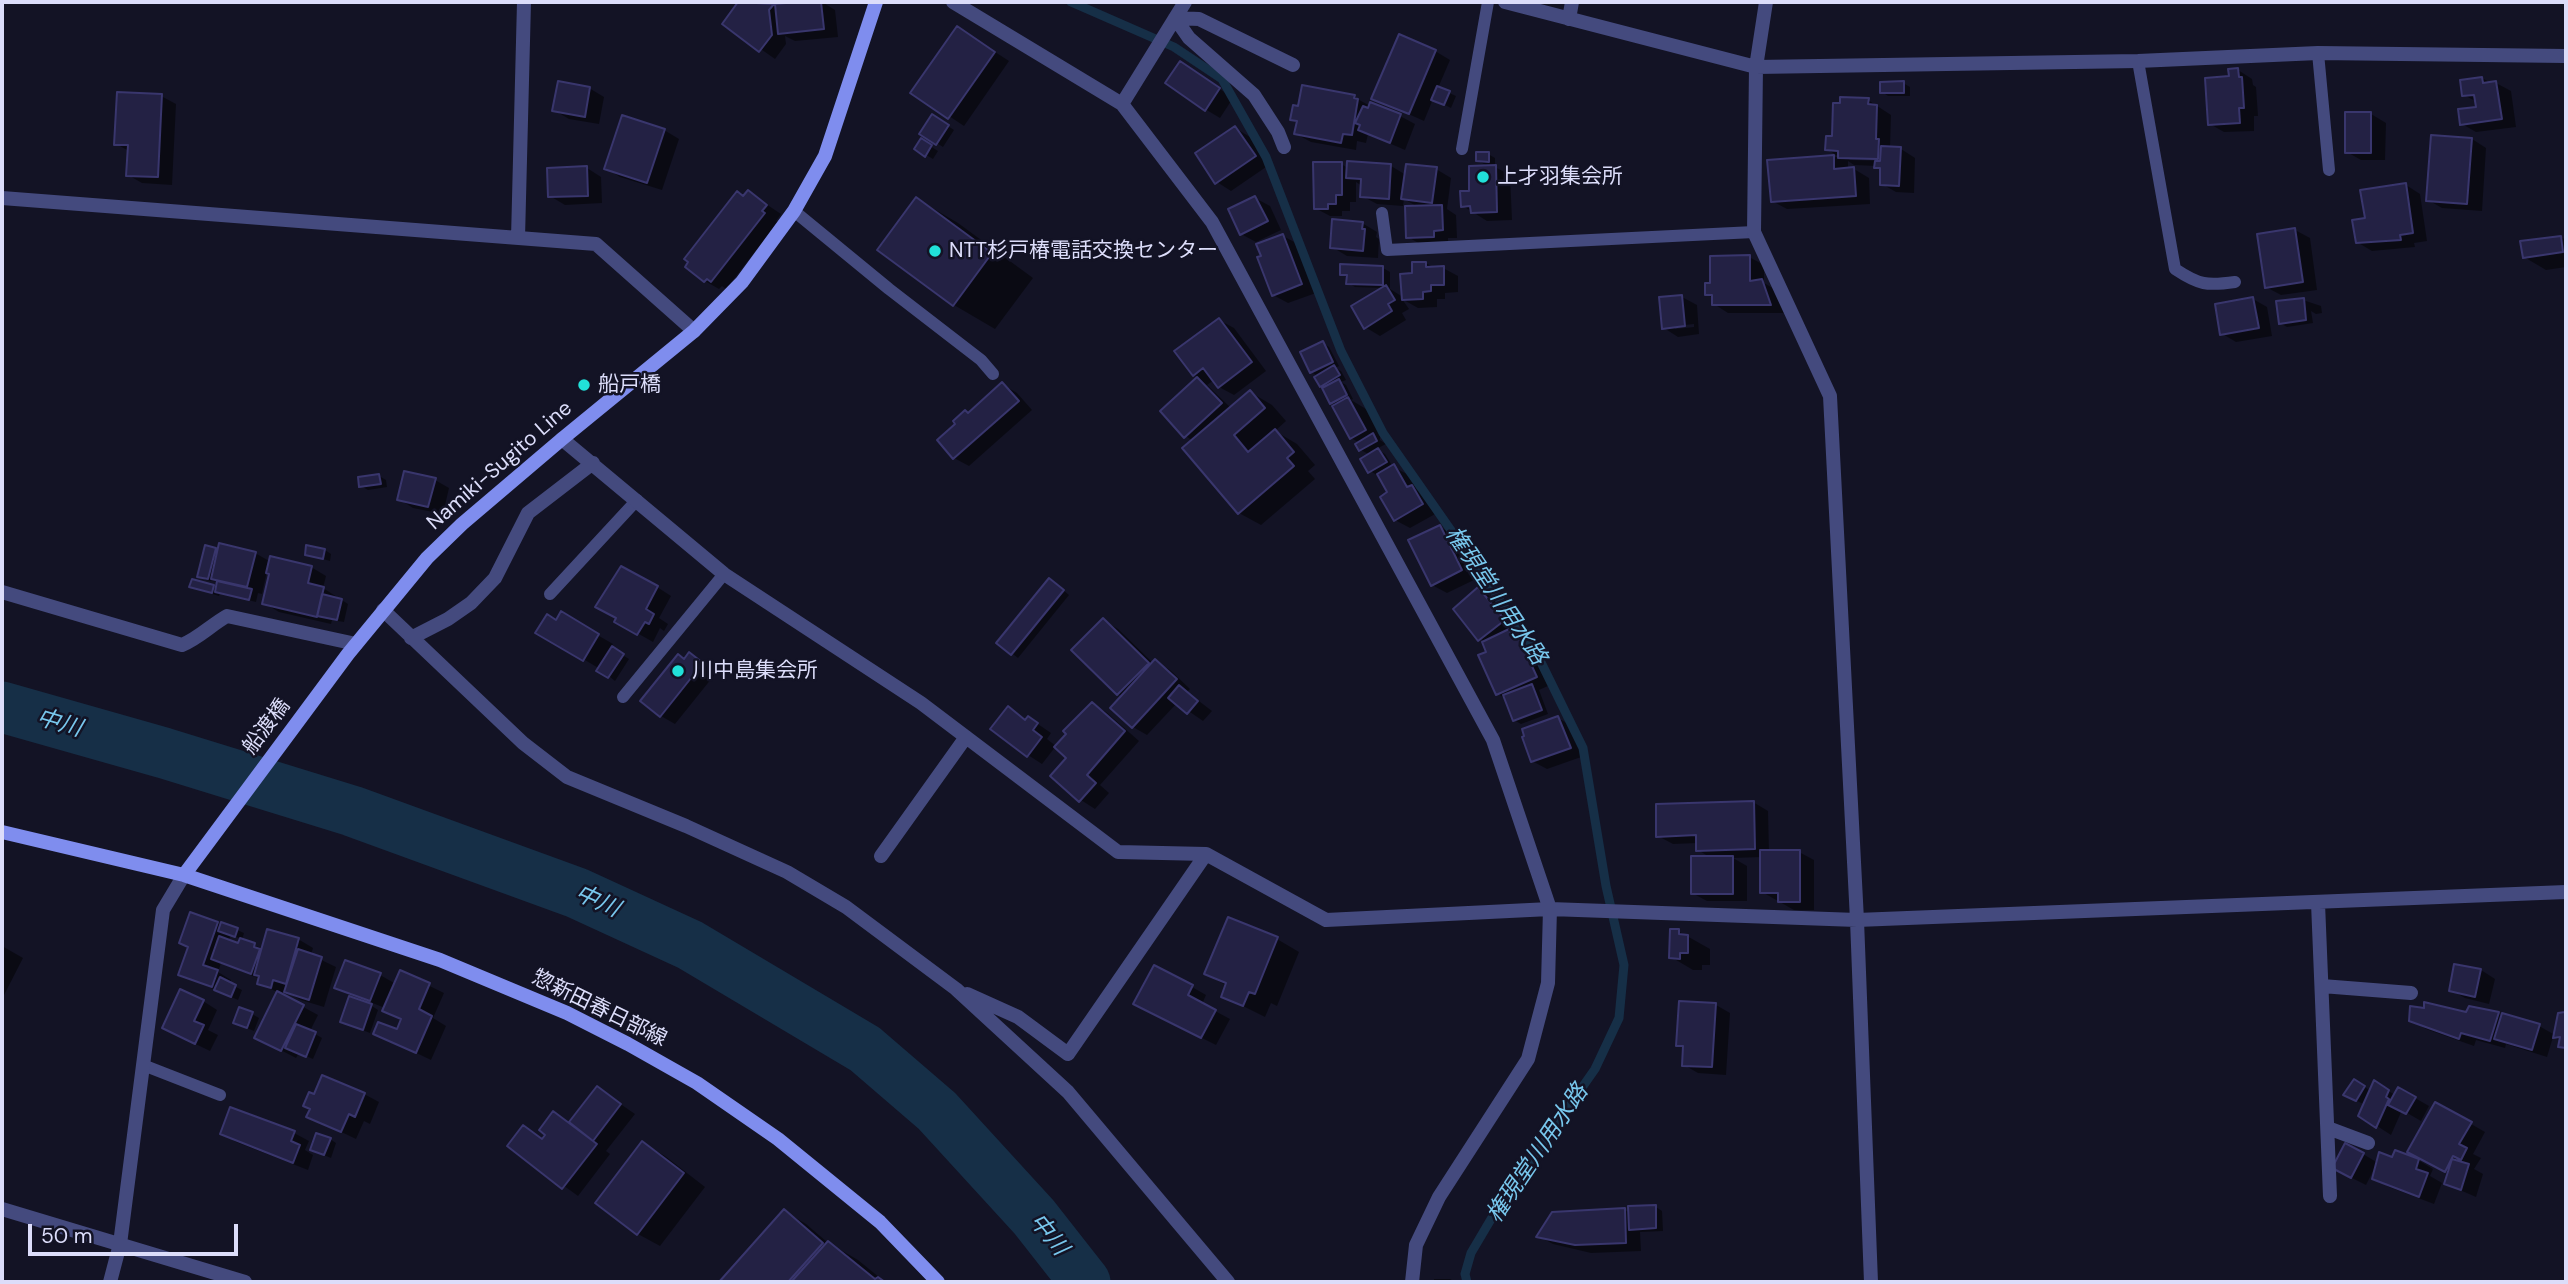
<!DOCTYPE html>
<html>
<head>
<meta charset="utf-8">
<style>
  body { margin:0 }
  #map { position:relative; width:2568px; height:1284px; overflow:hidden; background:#131325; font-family:"DM Sans",sans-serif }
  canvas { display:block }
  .frame { position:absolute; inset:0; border:4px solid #dcddfa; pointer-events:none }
  .scale { position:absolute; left:28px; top:1224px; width:210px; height:32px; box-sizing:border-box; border:4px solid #dcddfa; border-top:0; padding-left:9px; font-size:21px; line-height:24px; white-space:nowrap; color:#dcddfa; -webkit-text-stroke:5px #131325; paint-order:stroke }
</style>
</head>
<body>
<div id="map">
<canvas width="2568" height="1284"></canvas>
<div class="frame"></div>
<div class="scale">50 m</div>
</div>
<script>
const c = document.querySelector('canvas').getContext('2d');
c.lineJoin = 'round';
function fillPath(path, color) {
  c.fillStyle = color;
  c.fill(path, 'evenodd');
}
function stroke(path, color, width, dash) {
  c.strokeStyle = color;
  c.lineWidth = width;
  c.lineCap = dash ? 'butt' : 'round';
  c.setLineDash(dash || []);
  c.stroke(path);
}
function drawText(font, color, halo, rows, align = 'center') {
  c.font = font + ' "DM Sans","Noto Sans JP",sans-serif';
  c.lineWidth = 5;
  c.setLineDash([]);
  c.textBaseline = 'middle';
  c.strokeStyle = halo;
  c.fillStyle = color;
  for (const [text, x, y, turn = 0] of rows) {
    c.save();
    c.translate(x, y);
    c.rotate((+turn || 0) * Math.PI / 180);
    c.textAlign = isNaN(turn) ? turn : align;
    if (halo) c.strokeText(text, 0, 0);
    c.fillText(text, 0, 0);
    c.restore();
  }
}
fillPath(new Path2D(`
  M741 2H773L778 5 822 2 835 10 838 37 795 41 785 36 786 44 775 59 724 23Z
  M958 28 1009 61 964 126 913 92Z
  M1435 51 1450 60 1438 88 1456 96 1451 108 1433 99 1424 121 1373 98Z
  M2238 70 2252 79 2253 85 2256 87 2258 116H2254V131L2224 132 2210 124 2231 78Z
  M1195 72 1233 98 1220 118 1205 109Z
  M2482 78 2491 83H2496L2511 91 2516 127 2476 132 2462 124 2478 109 2477 102 2464 95Z
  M1903 83 1910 87V96H1888L1882 92Z
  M589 88 604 97 599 124 569 119 554 110Z
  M161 96 176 104 172 185 142 183 128 175 129 151 116 144Z
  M1354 97 1370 106 1371 104 1400 116 1415 124 1405 150 1368 134 1366 143 1357 141 1356 150 1311 142 1296 134 1298 123 1292 119Z
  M1868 100 1891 115 1890 148 1901 149 1915 158 1914 193 1896 192 1882 184V170L1876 166 1854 165 1848 161V169H1854L1869 178 1870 204 1787 209 1772 201 1769 161 1839 157 1827 149 1834 137ZM1846 156 1887 158V161L1850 160Z
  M2371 114 2386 123 2385 160H2361L2347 152Z
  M933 116 954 130 943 147 922 134Z
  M1235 128 1250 137 1269 165 1231 191 1217 182Z
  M664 130 679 139 662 190 620 177 606 168Z
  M2472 139 2486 148 2482 211 2442 208 2428 200Z
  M922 141 938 151 933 159 916 149Z
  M1488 154 1495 158V167L1510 175 1512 220 1487 221 1463 206 1489 167 1477 160Z
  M1341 164 1348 168 1391 166 1406 175 1436 169 1451 178 1447 209 1456 215 1457 238H1448V245H1422L1408 237 1418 207 1404 199 1403 206 1377 204 1362 196V186L1356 182V202H1350V211H1342V216H1330L1315 208Z
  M587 168 601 177 602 203 565 205 550 196Z
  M2406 185 2420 194 2427 241 2414 243 2415 247 2372 251 2357 242 2367 220Z
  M748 192 781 214 776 221 778 222 726 289 722 286 719 289 705 281Z
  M1255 198 1270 206 1281 230 1256 242 1241 234Z
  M917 199 958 223 1033 278 995 329 954 305Z
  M1362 223 1377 232 1376 237 1379 239 1378 258 1347 256 1332 247Z
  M2295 230 2310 238 2317 290 2281 295 2266 287Z
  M1283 236 1298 244 1316 293 1288 303 1273 295Z
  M2561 237 2566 240V267L2546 270 2524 257Z
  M1749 257 1764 265V283L1776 290 1784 313H1728L1714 304V299L1707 294 1712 285Z
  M1426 263 1434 268H1443L1458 276V292L1445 293V299H1437V307L1418 308 1402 299 1409 309 1402 313 1406 320 1380 336 1365 327 1384 288 1355 287 1348 283V278L1342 274 1383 268 1390 272V289L1403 297 1414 275Z
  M1682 297 1697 305 1699 334 1678 337 1664 328ZM1694 324V327L1675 329V326Z
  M2253 299 2267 307 2272 336 2236 342 2221 333Z
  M2303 300 2321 306 2322 313 2316 314 2311 311 2313 323 2287 327 2280 323Z
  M1219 320 1234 328 1266 371 1234 395 1219 387 1214 380 1207 385 1231 408 1250 392 1272 405 1286 421 1275 431 1297 444 1315 465 1308 471 1315 479 1261 525 1239 513 1193 441 1186 436 1162 411 1199 377 1194 375Z
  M1323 343 1329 347 1339 366 1335 368 1341 371 1346 380 1341 382 1346 385 1353 399 1351 400 1371 412 1385 439 1380 436V440L1386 444 1376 449 1385 454 1393 467 1409 475 1417 490 1427 495 1437 513 1410 528 1395 520 1390 493 1379 474 1377 475 1370 471V455L1361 450 1360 443 1351 438 1336 406 1332 403 1318 376 1311 372Z
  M1002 384 1017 393 1032 410 969 466 954 458 939 440Z
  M379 476 386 480 387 487 368 490 361 486Z
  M435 480 449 488 443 514 413 508 399 499Z
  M1440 527 1454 535 1476 579 1447 593 1432 585Z
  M215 550 219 552 255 553 271 562 311 567 326 576 323 588 348 604 344 622 332 620 331 624 279 612 264 603 271 574 267 571 262 594 258 593 256 602 220 593 219 596 191 587H213L217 589 219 582 206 580 199 576Z
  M325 550 331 554 330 561 307 554Z
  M1056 584 1069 595 1018 658 999 643Z
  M657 587 671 596 659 618 668 624 664 631 660 628 653 642 616 621Z
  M1479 590 1493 598 1518 629 1513 633 1533 647 1550 685 1539 690 1548 714 1521 724 1514 720 1506 699 1498 694 1489 652 1484 642 1455 609Z
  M561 614 613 644 611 648 629 659 615 681 600 669 538 632 556 622Z
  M1103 620 1118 629 1153 663 1155 661 1170 670 1190 689 1187 692 1212 711 1203 721 1177 703 1147 735 1133 727 1123 697 1118 694Z
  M689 654 716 673 675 724 661 716Z
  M1092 704 1106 712 1139 741 1100 785 1109 793 1095 809 1081 800 1053 776 1069 757 1056 746 1042 764 1028 755 1008 709 1027 720 1029 718 1051 733 1047 739 1057 747Z
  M1558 718 1572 726 1584 756 1547 769 1532 761Z
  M1753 802 1768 811 1769 852H1799L1814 860V910H1794L1762 892V857L1733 858 1747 866V901H1707L1692 893 1711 858 1698 850V843L1673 844 1658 836Z
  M1229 919 1277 939 1299 952 1277 1006 1271 1003 1265 1017 1223 996 1227 986 1206 974Z
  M217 923 237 930 244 933 242 940 263 949 298 939 313 948 311 955 336 967 324 1007 301 1000 286 992 285 997 318 1015 310 1031 322 1038 313 1059 299 1053 296 1058 271 1045 279 993 259 983 260 979 221 963 218 972 231 980 230 984 242 990 238 1000 180 974ZM231 935 242 939 240 945 228 942Z
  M1678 931 1710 949V965H1702V970H1693L1671 957Z
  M2 946 23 958 2 999Z
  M2481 970 2495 979 2489 1004 2465 998 2451 990Z
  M401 972 444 993 433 1018 446 1026 431 1060 375 1033 398 1032 403 1020 384 1010 385 1008 370 1002 369 1004 378 1010 370 1033 342 1022 352 996 336 987 380 975 396 984Z
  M1192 987 1206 995 1202 1004 1230 1019 1216 1045 1150 1012Z
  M203 1001 217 1010 208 1030 218 1035 210 1051 179 1036Z
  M1716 1005 1730 1013 1726 1075 1698 1073 1684 1065 1685 1049 1678 1045Z
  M252 1014 259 1018 254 1031 242 1026Z
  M2467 1014H2498L2539 1026 2555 1035 2560 1014H2566V1049L2560 1046 2561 1041 2553 1037 2547 1057 2506 1044 2505 1048 2476 1040 2474 1046 2426 1029 2411 1020Z
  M2355 1081 2371 1091 2375 1083 2395 1095 2415 1098 2429 1106 2421 1121 2402 1110 2391 1135 2360 1115 2365 1105 2346 1095Z
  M597 1088 635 1114 606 1151 610 1154 578 1196 509 1146 523 1127 543 1140 553 1113 570 1123Z
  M364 1094 379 1102 370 1124 364 1121 356 1139 308 1116 315 1096Z
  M231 1109 294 1133 309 1141 305 1150 313 1155 308 1170 236 1142 222 1133Z
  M2471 1124 2485 1132 2473 1154 2481 1158 2474 1169 2483 1174 2476 1197 2446 1184 2450 1173 2410 1151Z
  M330 1139 336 1143 331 1158 319 1153Z
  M643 1143 665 1156 705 1187 660 1246 638 1234Z
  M2363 1154 2378 1163 2393 1159 2418 1160 2433 1169 2430 1176 2442 1183 2434 1204 2389 1187 2374 1178 2375 1167 2366 1185 2348 1176Z
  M1656 1207 1662 1211 1663 1231 1640 1232 1641 1251 1591 1253 1553 1244 1538 1236 1625 1210 1630 1213Z
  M784 1211 806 1224 827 1242 858 1260 885 1282H721Z
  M1434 1279H1450L1456 1282H1434Z`), '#0007');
stroke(new Path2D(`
  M1071 2 1174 47 1222 79 1266 157 1341 351 1383 433 1536 652 1583 748 1606 886 1624 965 1619 1018 1595 1069 1497 1209 1471 1253 1465 1274 1467 1282`), '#162f47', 9);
stroke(new Path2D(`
  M2 707 164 753 352 811 577 893 690 945 865 1049 937 1111 1034 1217 1085 1282`), '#162f47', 51);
const building = new Path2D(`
  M738 2 774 4 769 10 772 35 759 52 722 24Z
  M797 2H821L824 29 778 34 775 4Z
  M957 26 995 52 948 119 910 93Z
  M1399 34 1436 50 1409 114 1371 99Z
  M1180 61 1220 88 1205 111 1165 83Z
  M2238 68 2239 77H2242L2244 108H2239L2240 123 2208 125 2205 78 2229 76 2228 69Z
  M2482 77 2483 83 2496 81 2502 119 2460 125 2458 109 2476 107 2474 95 2462 96 2460 80Z
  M558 81 590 87 585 117 552 111Z
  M1904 81V93H1880V82Z
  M1302 85 1355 95 1354 98 1358 99 1352 135 1343 134 1341 143 1294 134 1297 121 1290 120 1293 105 1298 106Z
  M1437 86 1450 91 1444 105 1431 100Z
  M117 92 162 94 158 177 126 176 128 145H114Z
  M1840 97 1869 98 1868 104 1877 105 1876 139H1879L1878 159 1838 158V151L1825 150 1826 136H1832L1833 103H1840Z
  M1370 102 1401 114 1390 143 1358 130 1360 125 1355 123 1363 106 1368 108Z
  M2345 112H2371V153H2345Z
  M932 114 949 125 936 145 919 134Z
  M622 115 665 129 647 183 604 169Z
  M1235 126 1256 156 1215 184 1195 153Z
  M2431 135 2472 138 2467 204 2426 201Z
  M921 138 932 145 925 157 914 149Z
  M1881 146 1901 147 1899 186 1880 185V168H1874L1875 161H1880Z
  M1476 152H1489V162L1476 161Z
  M1834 155V169L1854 167 1856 196 1771 202 1767 160Z
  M1347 161 1391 164 1389 199 1360 197 1361 179 1346 178Z
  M1313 162H1342V195H1336V204H1328V209H1314Z
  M1406 164 1437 167 1432 203 1401 199Z
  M1496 165 1497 212 1471 213 1470 206 1461 207 1460 191H1469V166Z
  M587 166 588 196 548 197 547 168Z
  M2406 183 2413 233 2400 235 2401 240 2356 243 2352 220 2365 218 2360 190Z
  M748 190 767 205 762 211 765 213 711 282 707 279 704 282 685 267 688 262 684 259 737 191 743 196Z
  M1255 196 1268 221 1240 235 1228 209Z
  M916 197 992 253 953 306 877 250Z
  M1442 205 1443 230 1434 231V237L1406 238 1405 206Z
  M1332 219 1363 222 1362 229H1365L1363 251 1330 248Z
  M2295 228 2303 282 2265 288 2257 234Z
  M1283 234 1302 284 1272 296 1257 257 1261 256 1256 244Z
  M2561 236 2563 252 2523 258 2520 241Z
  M1750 255V281L1762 279 1771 305H1712V295H1705V283H1710V256Z
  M1412 262H1426V267L1444 266V285H1431V291L1423 292V299L1402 300 1400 274 1412 273Z
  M1340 264 1383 266V285L1346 284 1347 275H1340Z
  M1386 285 1395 300 1388 304 1392 311 1364 329 1351 306Z
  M1682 295 1685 326 1662 329 1659 297Z
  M2253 297 2259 328 2220 335 2215 304Z
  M2304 298 2306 320 2279 324 2276 301Z
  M1219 318 1252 362 1218 388 1203 368 1193 376 1174 351Z
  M1323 341 1333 362 1310 373 1300 352Z
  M1334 365 1340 375 1320 387 1314 377Z
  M1197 377 1222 403 1184 438 1160 411Z
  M1339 379 1347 395 1330 404 1322 388Z
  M1002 382 1019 401 953 459 937 440 955 424 953 421 965 410 968 413Z
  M1250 390 1265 408 1234 435 1248 452 1275 429 1294 452 1287 458 1294 466 1238 514 1182 448Z
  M1348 397 1366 430 1350 439 1332 406Z
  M1373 433 1377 441 1359 451 1355 444Z
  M1378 448 1387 462 1368 473 1360 459Z
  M1394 464 1407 487 1412 485 1423 504 1394 521 1380 497 1387 492 1377 474Z
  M404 471 436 478 428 507 397 500Z
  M379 474 381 484 359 487 358 477Z
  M1440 525 1462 570 1431 586 1408 540Z
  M219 543 256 552 247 587 211 579Z
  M205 545 216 548 208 579 197 577Z
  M306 545 325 549 323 559 305 555Z
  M270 556 312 566 308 583 324 587 317 617 262 604 269 574 266 573Z
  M621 566 658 586 646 609 654 614 649 624 645 622 637 635 614 622 616 618 595 607Z
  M1049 578 1064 590 1011 655 996 643Z
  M192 579 214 585 212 593 189 587Z
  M217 581 252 589 249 600 215 592Z
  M1478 587 1505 620 1478 641 1453 609Z
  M322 594 342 599 337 620 317 616Z
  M561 611 599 634 583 661 535 633 547 614 556 620Z
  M1103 618 1149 663 1117 695 1071 650Z
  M1509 629 1514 639 1518 636 1537 677 1496 695 1478 655 1486 652 1482 642Z
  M612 646 624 654 608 678 596 671Z
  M689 652 703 663 660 717 640 701 678 654 684 659Z
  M1155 659 1177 679 1132 728 1110 708Z
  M1532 684 1542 710 1513 721 1503 695Z
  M1179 685 1198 701 1187 714 1168 698Z
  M1092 702 1125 731 1087 775 1096 783 1079 802 1050 776 1066 758 1054 747 1066 734 1063 731Z
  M1008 706 1025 720 1028 716 1038 723 1033 730 1042 737 1027 757 990 729Z
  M1558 716 1571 748 1531 762 1522 737 1524 736 1522 729Z
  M1754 801 1755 849 1696 851V835L1656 837V804Z
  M1760 850H1800V902H1778V893H1760Z
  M1691 856H1733V894H1691Z
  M190 912 218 922 203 965 218 970 212 987 178 975 188 947 179 943Z
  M1228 917 1278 937 1255 994 1249 992 1243 1006 1221 997 1226 983 1204 974Z
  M221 922 238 928 235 937 218 931Z
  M267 929 299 938 286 984 273 980 271 988 257 984 259 976 254 975Z
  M1670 929H1679V934L1688 935V953H1680V959L1669 958Z
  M219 936 238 943 240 938 255 943 254 947 260 949 251 974 211 959Z
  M298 949 322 957 309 1000 284 992Z
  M345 960 381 973 370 1001 334 988Z
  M2454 964 2481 969 2475 997 2449 991Z
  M1154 965 1193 985 1188 995 1216 1010 1201 1038 1133 1004Z
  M400 970 430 983 419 1009 432 1016 416 1053 373 1034 378 1022 397 1029 401 1019 382 1011Z
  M220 977 236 985 231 997 214 990Z
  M180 989 204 1000 194 1021 204 1025 195 1044 162 1028Z
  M277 991 304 1005 281 1051 254 1038Z
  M349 996 372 1004 363 1030 340 1022Z
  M1679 1001 1716 1003 1712 1067 1682 1066 1683 1046H1676Z
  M2424 1002 2466 1012 2469 1006 2499 1012 2490 1041 2461 1033 2459 1039 2409 1021 2410 1006 2424 1008Z
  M2566 1003V1048L2558 1047 2560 1037 2553 1038 2558 1013 2565 1012Z
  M239 1007 253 1012 247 1028 233 1023Z
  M2502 1013 2540 1024 2532 1050 2494 1039Z
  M296 1024 316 1032 306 1057 285 1048Z
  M322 1075 365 1093 355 1117 349 1114 341 1132 306 1117 310 1109 303 1106 309 1092 314 1094Z
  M2354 1079 2365 1086 2356 1101 2343 1095Z
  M2374 1080 2389 1090 2386 1097 2389 1099 2376 1128 2358 1116Z
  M597 1086 621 1104 593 1141 569 1122Z
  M2398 1087 2416 1097 2406 1114 2388 1105Z
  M2435 1102 2472 1122 2459 1144 2467 1148 2461 1160 2453 1156 2445 1172 2407 1152Z
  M230 1107 295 1131 291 1141 300 1145 293 1163 220 1134Z
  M553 1111 597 1144 562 1189 507 1146 523 1125 542 1139 545 1135 539 1130Z
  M316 1133 331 1138 324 1155 310 1150Z
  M642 1141 684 1173 637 1235 595 1203Z
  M2345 1143 2364 1153 2351 1178 2332 1168Z
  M2395 1150 2419 1159 2416 1169 2428 1173 2419 1197 2372 1179 2379 1152 2392 1157Z
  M2452 1159 2469 1164 2461 1190 2444 1184Z
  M1656 1205V1228L1629 1230 1628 1206Z
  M1625 1208 1626 1243 1575 1245 1536 1237 1552 1212Z
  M784 1209 823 1243 788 1282H719Z
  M828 1241 875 1279 878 1277 885 1282H791Z`);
fillPath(building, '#232144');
stroke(building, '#39366d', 2);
stroke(new Path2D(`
  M2318 53 2329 170
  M2138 61 2175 269C2199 285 2207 286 2235 282
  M1462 149 1488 2
  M794 211 889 289 981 360 993 374
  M1382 213 1387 250 1754 232
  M550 594 637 500
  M623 697 724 574
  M143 1065 220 1095`), '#444a7e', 12);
stroke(new Path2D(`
  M953 2 1122 104 1212 222 1493 740 1550 909 1548 983 1528 1059 1439 1197 1416 1245 1412 1282
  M1505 2 1756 67 2138 61 2318 53 2566 56
  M1766 2 1756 67 1754 232 1830 396 1857 920 1871 1282
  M1175 18 1189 38 1254 95 1278 132 1284 147
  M1175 18 1199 19 1293 65
  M1569 19 1572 2
  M1122 104 1185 2
  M2 198 596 244 694 331
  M518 238 524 2
  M562 439 724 574 921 703 1118 852 1206 854 1326 920 1550 909 1857 920 2566 892
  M2 592 182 645C199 638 211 625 227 616L356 644
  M383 610 523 743 567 777 686 826 787 872 846 907 956 989 1068 1092 1228 1282
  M411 638 448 619 471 603 495 578 528 513 593 463
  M881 856 966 737
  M2318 903 2330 1196
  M2322 986 2411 993
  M967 994 1018 1017 1068 1054 1206 854
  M2328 1128 2368 1143
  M2 1209 245 1282
  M110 1282 120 1244 163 910 184 875`), '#444a7e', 14);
stroke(new Path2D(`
  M2 832 184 875 440 960 567 1013 628 1044 697 1083 778 1139 880 1222 938 1282
  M184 875 348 654 427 558 462 524 562 439 694 331 742 282 794 211 825 156 876 2`), '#7f8dee', 14);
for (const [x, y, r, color] of [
  [1483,177,7,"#21e1d9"],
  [935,251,7,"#21e1d9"],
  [584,385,7,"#21e1d9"],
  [678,671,7,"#21e1d9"]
]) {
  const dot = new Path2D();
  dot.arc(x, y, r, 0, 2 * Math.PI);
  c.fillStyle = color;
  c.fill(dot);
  stroke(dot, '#131325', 2.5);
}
drawText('21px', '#dcddfa', '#131325', [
  ["上才羽集会所",1497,177],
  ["NTT杉戸椿電話交換センター",949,251],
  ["船戸橋",598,385],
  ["川中島集会所",692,671]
], 'left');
drawText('21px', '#dcddfa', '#131325', [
  ["Namiki-Sugito Line",500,466,-41],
  ["船渡橋",267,727,-53],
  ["惣新田春日部線",599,1009,26]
]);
drawText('italic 23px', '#78c7ed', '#131325', [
  ["権現堂川用水路",1495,596,56],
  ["中川",59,724,16],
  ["中川",597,902,24],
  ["権現堂川用水路",1538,1154,-56],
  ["中川",1048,1235,51]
]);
</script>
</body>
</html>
